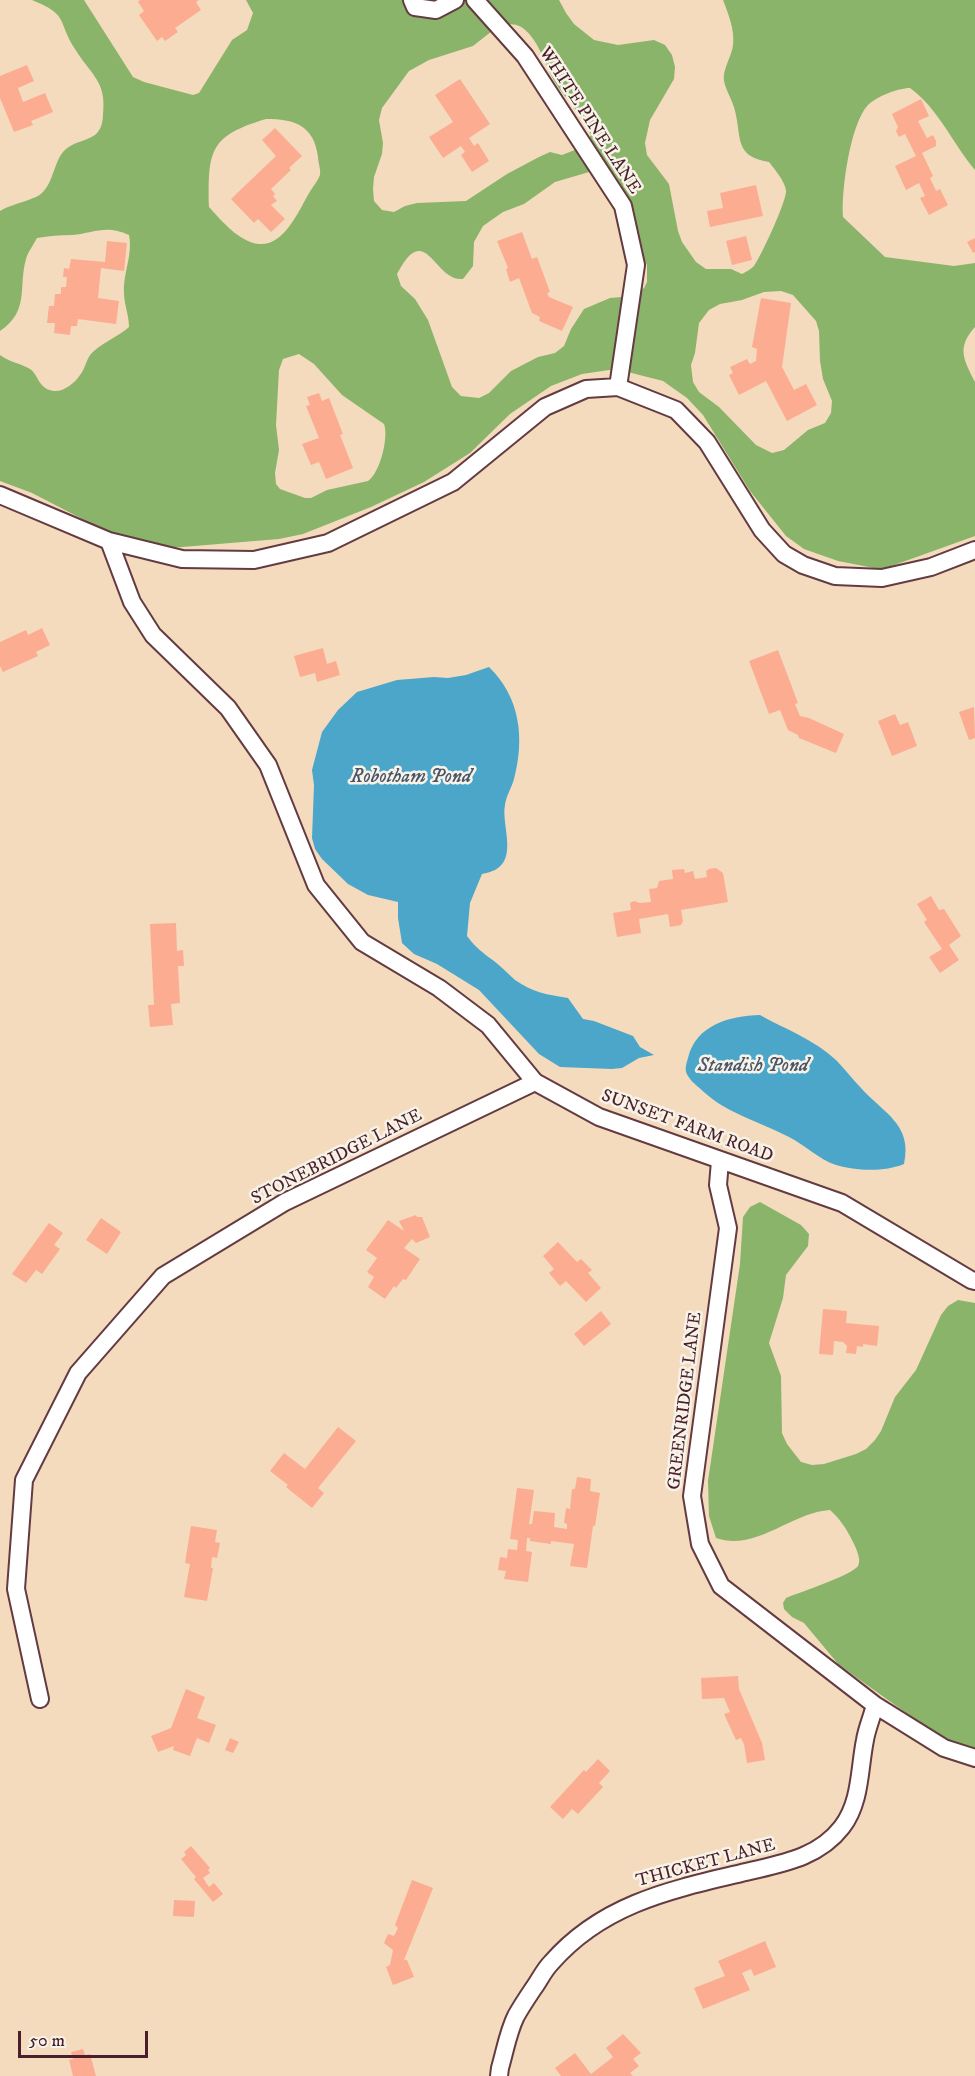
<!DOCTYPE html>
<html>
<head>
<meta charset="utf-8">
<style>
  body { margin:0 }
  #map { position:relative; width:975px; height:2076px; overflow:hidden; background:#f4dbbe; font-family:"IM FELL DW Pica",serif }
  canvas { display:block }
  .scale { position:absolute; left:18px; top:2031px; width:130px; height:27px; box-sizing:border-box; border:3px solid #4a1f2b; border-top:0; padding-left:8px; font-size:18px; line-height:21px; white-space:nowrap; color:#4a1f2b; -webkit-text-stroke:4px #f7f3e8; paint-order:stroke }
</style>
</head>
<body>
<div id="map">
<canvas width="975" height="2076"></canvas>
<div class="scale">50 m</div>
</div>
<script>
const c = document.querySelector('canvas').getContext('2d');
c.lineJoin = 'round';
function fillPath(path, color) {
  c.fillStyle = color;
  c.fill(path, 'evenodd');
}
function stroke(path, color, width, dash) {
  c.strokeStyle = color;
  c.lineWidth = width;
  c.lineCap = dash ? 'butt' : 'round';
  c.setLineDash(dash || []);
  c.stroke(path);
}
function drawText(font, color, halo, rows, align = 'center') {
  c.font = font + ' "IM FELL DW Pica",serif';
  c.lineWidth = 5;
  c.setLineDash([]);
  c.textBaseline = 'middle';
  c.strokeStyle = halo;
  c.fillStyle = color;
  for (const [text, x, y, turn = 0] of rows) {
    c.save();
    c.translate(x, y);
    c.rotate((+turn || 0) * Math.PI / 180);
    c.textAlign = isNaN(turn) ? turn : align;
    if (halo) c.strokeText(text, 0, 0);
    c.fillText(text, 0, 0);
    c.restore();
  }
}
fillPath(new Path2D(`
  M32 0H84L133 77 144 82 193 95 199 93 232 40 247 30 253 13 246 0H559L566 13 574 24 594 40 618 45 654 40 665 45 672 55 675 67 674 79 650 120 645 143 647 155 669 184 678 231 682 242 696 262 706 269H731L742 274C746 272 751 269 754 266 761 257 788 198 786 190 784 180 775 170 769 162 734 156 742 139 735 111 733 101 726 91 724 81 722 70 732 56 733 45 735 30 728 13 723 0H975V170C953 144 938 108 910 88 898 88 876 97 868 105 850 124 841 192 843 217L885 257 954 266 975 263V327C956 348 964 360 975 382V536L886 568H874L838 561 804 549 786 536 750 491 703 415 687 398 663 381 616 369 582 374 551 386 510 414 470 453 424 482 371 507 303 534 279 539 146 550 111 542 92 524 32 493 0 481V355C9 362 20 363 30 369 35 372 37 379 41 384 54 399 72 387 80 375 86 368 86 357 94 351 105 341 118 337 129 327 129 315 124 304 124 293 123 273 133 255 129 235 106 224 94 233 72 235 60 235 49 236 37 238 34 244 28 252 26 259 18 287 30 311 0 331V211C11 204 35 200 42 193 54 182 54 159 66 149 74 142 86 141 95 135 101 130 103 122 103 114 107 81 90 74 75 49 57 20 69 15 32 0ZM501 24C509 24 517 23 524 29 538 40 544 61 552 77 563 98 583 113 591 135L585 146 562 155 550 152 539 157 507 174 466 201 417 203 405 206 394 212 382 210 374 201 373 189 374 177 382 154 383 143 379 120 382 108 409 71 429 60 473 46ZM266 119C294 119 314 125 318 157 318 162 321 170 320 175 318 181 311 189 308 195 298 212 284 246 259 244 239 242 222 221 209 207 208 151 209 136 266 119ZM596 170 647 265V282L644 288 633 296 610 298 584 309 571 329 564 346 555 353 538 357 511 371 489 393 479 398 461 396 452 387 428 320 415 299 401 286 397 274C426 218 434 282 463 279L473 266 474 242 483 226 503 212 524 204 555 182ZM781 291 793 295 816 321 819 331 820 361 823 379 832 401 831 413 825 423 808 430 784 450 772 453 756 445 719 407 699 392 693 382 691 365 695 353 699 323 709 310 720 304 742 300 764 292ZM299 354 314 364 342 395 384 424C389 437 380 473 368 481L327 490 311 498H305L280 489 276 484 275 473 279 450 276 425 279 370 283 359Z
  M760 1202 801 1225 809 1234 808 1246 786 1275 783 1298 769 1343 781 1376 782 1433 787 1444 801 1462 812 1465 824 1464 856 1454 866 1449 875 1440 881 1431 895 1397 916 1370 941 1315 948 1306 958 1300 975 1303V1752L954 1744 937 1735 839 1665 804 1623 792 1617 784 1609 783 1603 786 1598C800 1592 850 1576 858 1566 862 1559 855 1546 852 1540 846 1528 840 1519 830 1510 792 1512 756 1552 716 1538L709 1516 708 1481 740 1264 743 1217 750 1207Z`), '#8bb46b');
fillPath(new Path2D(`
  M489 667C520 697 525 738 514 779 512 787 506 796 505 805 501 824 518 858 495 870 491 872 486 873 482 874L470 903 467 936C477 949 482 952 494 961 502 967 508 974 515 980 532 992 548 995 568 998L583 1019 594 1021 633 1036 640 1047 654 1055 639 1058 622 1068 612 1069 560 1067 539 1054 479 990 437 964 414 954 402 943 398 918V902L368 895 348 884 322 859 315 849 312 838 314 785 312 770 322 732 338 710 357 692 397 680 434 677 448 678 466 675Z
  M760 1015C785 1029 815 1040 836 1060 845 1069 852 1079 861 1088 883 1113 913 1124 904 1164 885 1172 856 1171 836 1165 818 1159 805 1145 789 1137 770 1127 749 1120 730 1110 718 1104 707 1095 697 1086 694 1083 690 1080 688 1076 684 1070 686 1065 688 1058 696 1025 729 1016 760 1015Z`), '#4ba6c9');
fillPath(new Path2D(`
  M140 0H199L196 2 201 10 175 28 178 32 165 41 162 37 157 41 139 15 144 11 138 2Z
  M27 65 34 81 18 88 23 102 45 93 53 112 31 121 33 125 14 132 0 98V76Z
  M460 79 490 124 469 138 474 146 478 143 489 161 472 172 461 155 465 152 461 146 443 158 429 137 453 122 435 95Z
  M921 99 929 116 918 121 927 138 933 135 936 141V146L922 153 933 176 930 178 936 191 940 189 948 205 929 215 920 198 925 196 919 183 906 190 895 166 916 156 905 134 899 137 896 131 898 127 892 114Z
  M275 128 302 156 289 168 291 170 271 189 275 194 273 196 277 201 271 205 285 219 271 232 258 219 254 223 231 199 276 156 262 140Z
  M756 185 763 216 710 227 707 211 723 208 720 193Z
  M522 232 532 259 537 257 550 292 547 293 549 297 573 307 562 331 539 321 540 317 532 313 519 278 510 282 506 269 508 268 497 241Z
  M746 236 752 260 732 265 726 241Z
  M975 238V252L973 253 967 242Z
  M107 241 127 243 124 271 101 268 98 298 119 301 116 324 78 319 77 326H71L70 335 54 333 55 323H47L49 306H54L55 294H61V287H66L67 277H63L64 268 69 269 71 259 105 262Z
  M761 298 791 303 782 367 794 390 806 384 817 405 787 421 766 381 739 395 729 375 733 373 730 367 747 359 750 364 756 361 757 349 752 347Z
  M319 393 322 401 329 398 343 434 340 435 353 468 326 479 319 462 311 465 302 444 319 438 306 406 310 405 307 397Z
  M42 628 50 645 36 652 38 656 3 672 0 666V642L26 630 28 635Z
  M323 648 327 664 336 661 340 675 317 682 315 673 300 677 294 656Z
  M778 650 798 703 795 704 800 716 809 718 844 734 836 753 799 738 798 735 788 730 780 710 769 714 749 661Z
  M974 707 975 738 969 740 959 712Z
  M895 714 900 725 908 722 917 746 892 756 878 721Z
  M716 868 723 873 728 902 681 910 683 921 681 925 670 927 668 914 639 919 641 933 617 937 613 913 631 910 630 903 634 901 640 903 651 902 649 889 657 888 659 881 673 879 672 870 684 869 685 873 693 871 695 879 707 877 706 871 709 869Z
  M931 896 939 910 944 909 961 936 949 945 959 960 940 973 929 957 942 949 924 922 927 920 917 904Z
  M176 923 177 951 183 950 184 966H178L180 1003 171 1004 173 1025 150 1027 148 1005H154L150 924Z
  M416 1215 417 1217H422L430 1237 416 1243 412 1239 404 1248 420 1259 406 1280 403 1279 396 1288 394 1286 385 1299 368 1287 374 1277 367 1272 377 1258 366 1250 388 1220 404 1231 399 1221Z
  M101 1218 121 1232 107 1254 86 1240Z
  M49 1223 63 1233 54 1245 60 1249 42 1274 36 1270 26 1283 12 1274Z
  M558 1242 577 1262 581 1259 592 1270 588 1273 601 1288 586 1302 566 1281 560 1286 549 1273 554 1269 543 1256Z
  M823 1309 847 1311 846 1323 879 1326 877 1346 863 1344V1347L857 1346 856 1354 846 1353 847 1346 843 1342 834 1341 833 1355 819 1354Z
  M601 1311 611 1324 584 1346 574 1334Z
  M338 1427 356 1441 318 1488 324 1493 312 1508 286 1487 288 1485 270 1471 284 1453 305 1469Z
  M577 1477 591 1479 590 1491 600 1493 595 1526H593L587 1568 570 1566 574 1544 551 1541V1544L530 1541V1538H527L526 1551 532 1552 528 1582 504 1579 506 1571 498 1570 500 1557 507 1558 508 1549 517 1550 518 1540 510 1539 517 1488 534 1490 529 1524H532L534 1511 555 1513 554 1527 567 1529V1524L564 1523 566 1508 570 1509 572 1489H575Z
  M191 1526 217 1530 215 1542 220 1543 217 1558 212 1557 211 1568H213L207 1601 184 1597 190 1564 185 1563Z
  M738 1676 739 1689 762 1743 765 1760 747 1763 744 1744 741 1738 736 1740 724 1714 730 1712 724 1698 702 1699 701 1678Z
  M186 1689 205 1697 197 1718 216 1725 209 1743 197 1738 190 1756 173 1750 174 1746 158 1752 151 1736 171 1728Z
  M230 1738 239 1742 233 1753 225 1750Z
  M598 1759 610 1771 599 1783 603 1787 578 1814 572 1809 563 1819 550 1807 584 1770 586 1772Z
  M191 1846 210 1868 208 1870 210 1873 203 1878 209 1887 214 1883 223 1894 213 1902 194 1879 196 1877 181 1859 186 1855 184 1852Z
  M412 1880 433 1888 404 1960H407L414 1977 393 1985 386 1967 390 1965 393 1950 384 1943 388 1934 394 1936 398 1928 395 1925Z
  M174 1900 195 1901 194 1917 173 1916Z
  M765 1941 776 1967 754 1976 751 1969 742 1973 750 1990 703 2009 694 1988 725 1976 718 1961Z
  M623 2034 641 2053 633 2059 639 2066 630 2073 633 2076H561L555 2068 575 2053 591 2074 613 2057 606 2048Z
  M83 2049 85 2055 90 2054 96 2076H73L69 2060 73 2059 71 2052Z`), '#fcac91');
const minor = new Path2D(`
  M412 0 415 7 436 10 455 0
  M475 0 525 56 623 206 636 265 618 387
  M0 495 109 541 182 559 254 560 328 543 453 482 545 407 586 389 618 387 676 410 707 442 762 530 784 554 803 565 835 576 882 578 931 567 975 550
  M109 541 132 602 153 635 228 708 268 765 316 885 362 942 439 988 488 1025 535 1082 599 1117 842 1203 971 1280 975 1281
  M720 1161 718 1185 728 1228 692 1496 700 1544 721 1586 875 1705 944 1748 975 1758
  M40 1699 16 1589 24 1480 78 1373 163 1276 285 1202 535 1082
  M499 2076 500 2068C505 2051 508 2032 516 2016 521 2007 527 1998 533 1989 539 1981 544 1970 551 1963 604 1902 675 1889 750 1871 784 1863 819 1857 842 1827 861 1802 859 1770 865 1740 867 1728 872 1717 875 1705`);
stroke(minor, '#643b41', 20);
stroke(minor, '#fff', 16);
drawText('18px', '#4a1f2b', '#f7f3e8', [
  ["WHITE PINE LANE",589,121,57],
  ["SUNSET FARM ROAD",687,1127,20],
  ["STONEBRIDGE LANE",337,1158,-27],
  ["GREENRIDGE LANE",686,1401,-83],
  ["THICKET LANE",706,1864,-15]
]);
drawText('italic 20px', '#4a556a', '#f7f3e8', [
  ["Robotham Pond",411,778],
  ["Standish Pond",753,1067]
]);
</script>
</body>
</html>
